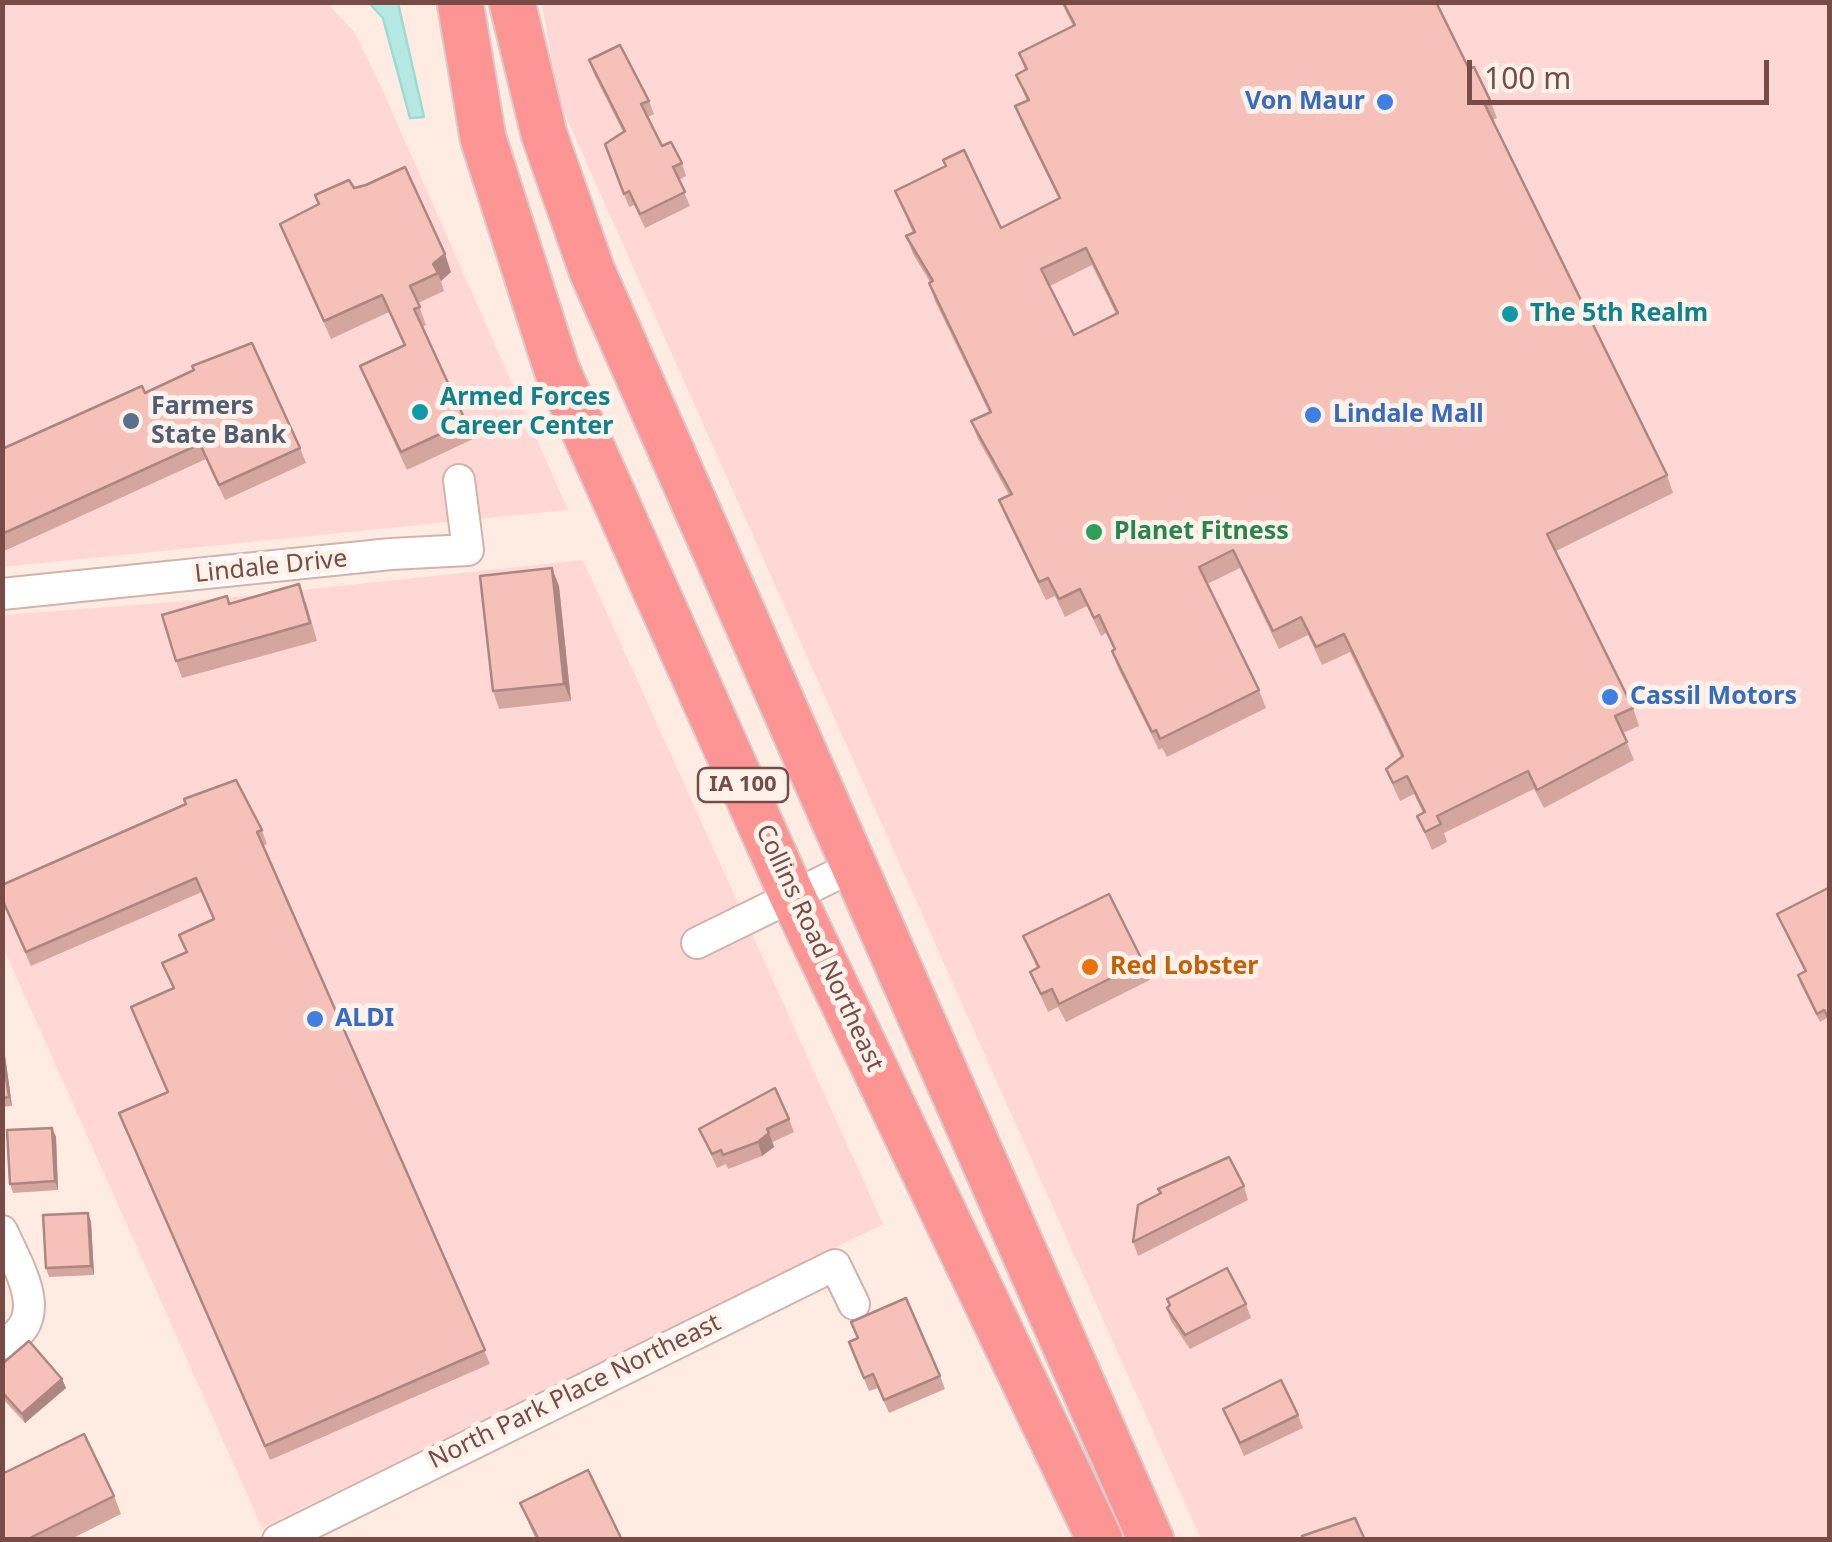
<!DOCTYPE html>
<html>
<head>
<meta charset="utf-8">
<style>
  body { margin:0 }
  #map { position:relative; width:1832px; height:1542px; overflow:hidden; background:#feece3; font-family:"Noto Sans",sans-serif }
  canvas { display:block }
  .frame { position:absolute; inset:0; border:5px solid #784b47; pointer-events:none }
  .scale { position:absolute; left:1467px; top:60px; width:302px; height:45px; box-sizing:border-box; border:5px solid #784b47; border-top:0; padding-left:12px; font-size:30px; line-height:35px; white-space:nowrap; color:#784b47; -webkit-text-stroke:8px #fff2eb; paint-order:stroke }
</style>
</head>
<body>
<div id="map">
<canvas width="1832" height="1542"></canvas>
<div class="frame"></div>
<div class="scale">100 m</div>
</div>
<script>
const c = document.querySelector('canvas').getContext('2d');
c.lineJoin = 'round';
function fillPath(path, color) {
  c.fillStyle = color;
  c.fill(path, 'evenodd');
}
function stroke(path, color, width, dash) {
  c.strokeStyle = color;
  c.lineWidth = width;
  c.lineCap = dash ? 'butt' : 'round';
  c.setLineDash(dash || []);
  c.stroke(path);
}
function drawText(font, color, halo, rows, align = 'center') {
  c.font = font + ' "Noto Sans",sans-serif';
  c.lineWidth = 10;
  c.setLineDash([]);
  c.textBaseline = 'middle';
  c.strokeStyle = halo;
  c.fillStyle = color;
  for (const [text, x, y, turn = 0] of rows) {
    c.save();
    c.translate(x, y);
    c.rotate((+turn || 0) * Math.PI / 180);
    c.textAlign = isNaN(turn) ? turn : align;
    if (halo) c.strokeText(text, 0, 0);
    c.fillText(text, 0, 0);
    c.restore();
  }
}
fillPath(new Path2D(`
  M3 3H327L355 33 378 80 568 510 3 567Z
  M542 3H1829V1539H1201L558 99Z
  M583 560 883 1224 262 1528 3 947 2 615 226 598Z`), '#ffd8d6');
const water = new Path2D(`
  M369 3H398L424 117 410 118 383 18Z`);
fillPath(water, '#b6e9e3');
stroke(water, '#9bdcd5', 2.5);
const minor = new Path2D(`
  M2 594 391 554 468 550 459 480
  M697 943 854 866
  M2 1231C19 1269 53 1320 2 1344
  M278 1540 835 1265 854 1304`);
const highway = new Path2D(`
  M460 2 483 138 557 370 792 895 1100 1540
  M512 2 544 134 592 271 1151 1540`);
stroke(minor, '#d2b2ab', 34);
stroke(highway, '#d9cdcb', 49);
stroke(minor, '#fff', 30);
stroke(highway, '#fd9595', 45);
fillPath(new Path2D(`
  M1061 2H1436L1469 69 1490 100 1497 118 1493 120 1667 475 1673 493 1556 551 1633 708 1639 726 1623 733 1634 760 1544 808 1534 789 1444 833 1447 842 1432 850 1417 816 1423 813 1414 794 1400 801 1393 786 1386 769 1401 757 1350 652 1322 665 1308 635 1279 649 1240 568 1207 584 1259 690 1266 708 1167 757 1162 748 1159 750 1118 668 1112 651 1114 650 1106 633 1101 636 1087 606 1065 617 1055 596 1046 600 1006 518 999 500 1009 495 978 439 971 421 989 412 935 301 929 283 930 282 913 254 906 236 913 233 895 191 1001 228 1059 199 1022 124 1015 106 1027 101 1016 75 1025 70 1019 53 1073 26ZM1092 265 1116 314 1074 335 1050 286Z
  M589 60 649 101 654 114 648 117 662 146 682 163 686 176 679 180 690 206 645 228 634 205 629 207 605 144 623 132 594 74Z
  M354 188 451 272 441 281 444 291 418 303 426 325 422 327 466 422 473 439 407 470 367 384 360 366 404 346 389 312 331 339 280 224 318 204 315 195Z
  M145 393 300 448 306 463 225 500 206 459 2 552V449Z
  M559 586 571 701 499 709 493 691Z
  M227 596 230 604 306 602 317 641 182 678 176 661Z
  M262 830 267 844 263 846 490 1364 270 1460 119 1113 167 1092 131 1007 173 989 162 963 186 952 179 935 214 919 202 892 31 966 2 901V885Z
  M1830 887V1022L1827 1018 1820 1022 1800 983 1798 975 1805 972 1777 914Z
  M1023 936 1143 962 1150 980 1066 1022 1058 1007 1048 1012 1030 972 1037 968Z
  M2 1034 12 1106 2 1107Z
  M789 1119 794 1132 773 1142 774 1147 762 1156 728 1169 726 1164 717 1168 699 1129Z
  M52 1128 56 1137 58 1190 13 1193 10 1184Z
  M1244 1186 1248 1200 1138 1256 1133 1242 1160 1194Z
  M88 1213 91 1222 94 1275 49 1277 46 1268Z
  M1246 1304 1251 1318 1190 1349 1171 1321 1167 1308Z
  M851 1322 940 1376 945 1389 889 1413 878 1388 869 1391 854 1355 849 1342 857 1338Z
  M2 1364 62 1379 66 1388 25 1423 2 1398Z
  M1223 1409 1298 1415 1303 1428 1244 1456Z
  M114 1496 121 1514 69 1540H2Z
  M520 1503 622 1540H536Z`), '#d4a69e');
fillPath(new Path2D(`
  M445 254 451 272 441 281 433 264Z
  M552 568 559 586 571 701 564 684Z
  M2 1034 12 1106 9 1097 2 1049Z
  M52 1128 56 1137 58 1190 55 1181Z
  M769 1133 774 1147 762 1156 758 1142Z
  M88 1213 91 1222 94 1275 91 1266Z
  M62 1379 66 1388 25 1423 22 1414Z`), '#ac8781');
const building = new Path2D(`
  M1063 2H1436L1469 69 1474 67 1490 100 1484 103 1667 475 1547 534 1633 708 1615 716 1627 742 1537 790 1528 771 1437 816 1441 824 1425 832 1417 816 1425 812 1407 776 1393 783 1386 769 1403 756 1344 634 1316 647 1301 617 1273 631 1233 550 1199 567 1259 690 1160 739 1156 730 1152 732 1112 651 1115 649 1099 615 1094 618 1080 589 1059 599 1048 578 1039 582 999 500 1012 494 971 421 991 412 929 283 933 281 906 236 915 232 895 191 946 166 943 160 964 150 1001 228 1060 198 1015 106 1029 100 1016 75 1027 69 1019 53 1075 25ZM1086 248 1118 313 1074 335 1041 269Z
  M620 45 649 101 641 104 662 146 671 142 682 163 673 167 685 192 640 214 629 191 624 194 605 144 625 131 589 60Z
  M405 167 445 254 433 264 438 273 410 286 420 307 414 309 466 422 401 452 360 366 405 345 382 295 324 321 280 224 319 204 315 195 349 180 354 188 366 185Z
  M252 343 300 448 219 485 200 444 2 534V449L142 386 145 393 194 370 192 366Z
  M552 568 564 684 493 691 480 576Z
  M299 584 310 623 176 661 162 615 227 596 229 604Z
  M236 780 262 830 257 832 485 1350 265 1446 119 1113 168 1092 131 1007 174 988 162 963 187 952 179 935 214 919 196 878 26 952 2 899V885L186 804 184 799Z
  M1830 887V1020L1824 1010 1817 1014 1798 975 1806 971 1777 914Z
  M1109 894 1143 962 1059 1004 1052 989 1041 994 1030 972 1039 967 1023 936Z
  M2 1049 9 1097 2 1098Z
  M775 1088 789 1119 767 1129 769 1133 758 1142 723 1155 721 1150 712 1154 699 1129Z
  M52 1128 55 1181 10 1184 7 1130Z
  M1229 1157 1244 1186 1133 1242 1138 1205 1161 1193 1158 1189Z
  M88 1213 91 1266 46 1268 43 1215Z
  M1227 1268 1246 1304 1185 1335 1167 1308 1170 1305 1167 1299Z
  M906 1298 940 1376 884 1400 873 1374 864 1378 849 1342 858 1338 851 1322Z
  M29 1341 62 1379 22 1414 2 1392V1364Z
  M1281 1380 1298 1415 1240 1443 1223 1409Z
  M84 1434 114 1496 26 1540H2V1474Z
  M588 1470 622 1540H539L520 1503Z
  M1355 1518 1365 1540H1303L1302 1536Z`);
fillPath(building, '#f6c1b8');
stroke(building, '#ac8781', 2.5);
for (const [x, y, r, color] of [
  [1385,102,10,"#3f7fe0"],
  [1510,314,10,"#0f9aa8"],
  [420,412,10,"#0f9aa8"],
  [1313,415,10,"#3f7fe0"],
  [131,421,10,"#5c6f8a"],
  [1094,532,10,"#2e9e5b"],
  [1610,697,10,"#3f7fe0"],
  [1090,967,10,"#e8710a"],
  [315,1019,10,"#3f7fe0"]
]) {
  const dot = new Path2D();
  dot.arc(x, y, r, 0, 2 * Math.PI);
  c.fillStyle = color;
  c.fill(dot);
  stroke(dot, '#fff2eb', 4);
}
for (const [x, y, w] of [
  [743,785,90]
]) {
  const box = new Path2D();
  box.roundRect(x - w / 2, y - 17, w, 34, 8);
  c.fillStyle = '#fff2eb';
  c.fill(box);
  stroke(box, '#784b47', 2.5);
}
drawText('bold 22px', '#784b47', null, [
  ["IA 100",743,785]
]);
drawText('bold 25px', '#366cbe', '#fff2eb', [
  ["Von Maur",1365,102,"right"],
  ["Lindale Mall",1333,415],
  ["Cassil Motors",1630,697],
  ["ALDI",335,1019]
], 'left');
drawText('bold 25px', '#0d838f', '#fff2eb', [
  ["The 5th Realm",1530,314],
  ["Armed Forces",440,398],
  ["Career Center",440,427]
], 'left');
drawText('bold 25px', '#4e5e75', '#fff2eb', [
  ["Farmers",151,407],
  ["State Bank",151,436]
], 'left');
drawText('bold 25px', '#27864d', '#fff2eb', [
  ["Planet Fitness",1114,532]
], 'left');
drawText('25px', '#784b47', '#fff2eb', [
  ["Lindale Drive",271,567,-6],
  ["Collins Road Northeast",819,948,65],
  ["North Park Place Northeast",575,1392,-26]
]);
drawText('bold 25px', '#c56008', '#fff2eb', [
  ["Red Lobster",1110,967]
], 'left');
</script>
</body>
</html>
